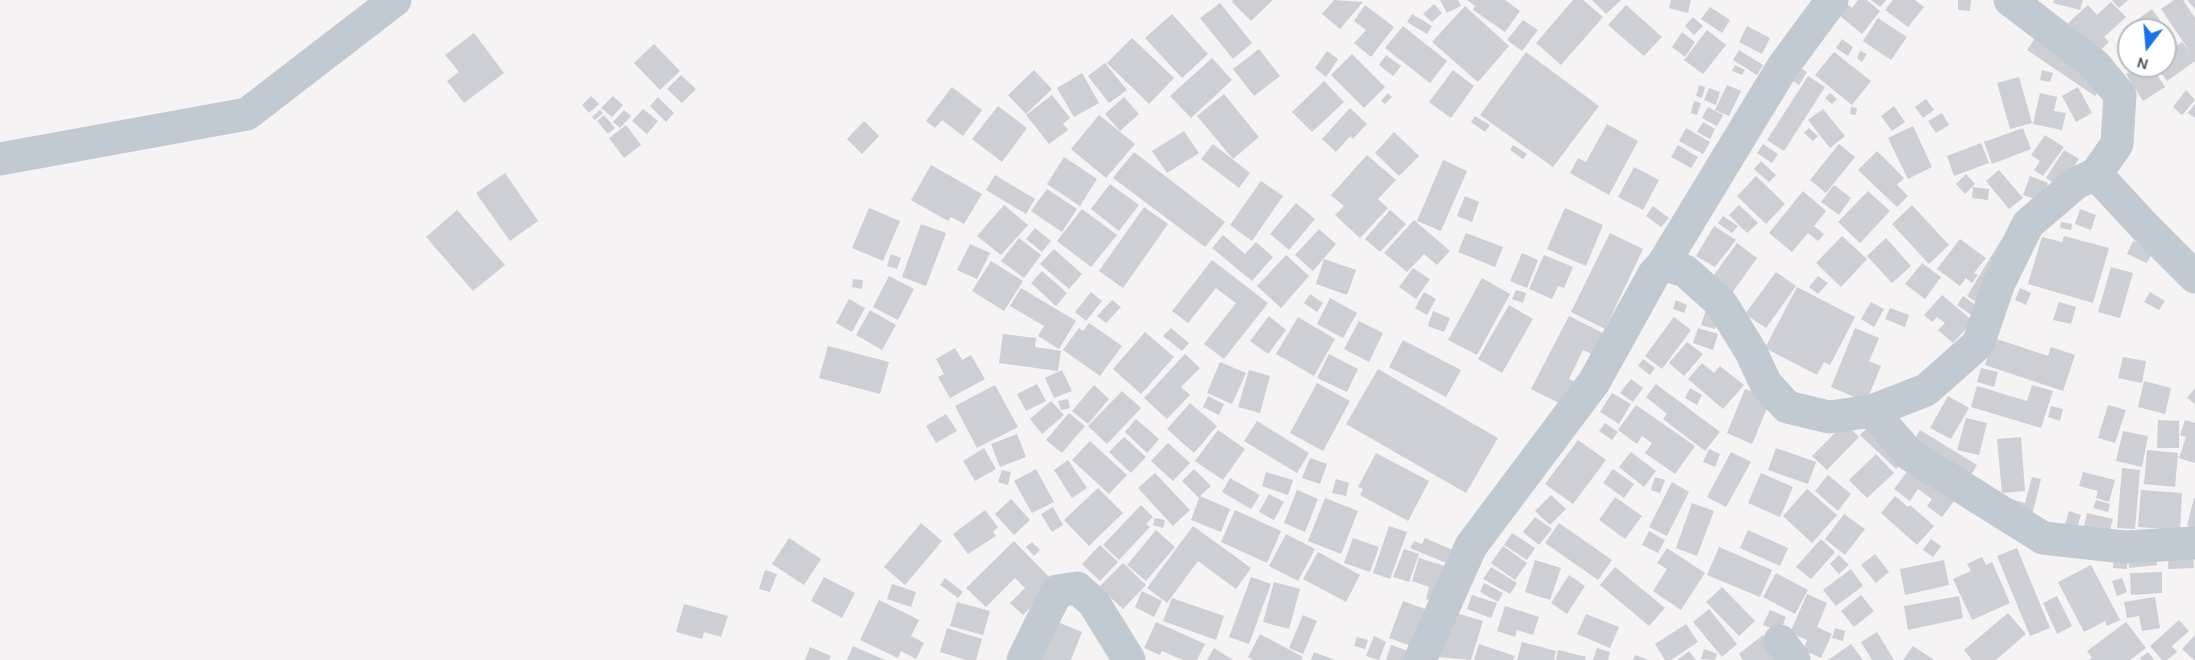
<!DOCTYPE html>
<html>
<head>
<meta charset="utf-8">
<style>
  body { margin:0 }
  #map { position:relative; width:2195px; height:660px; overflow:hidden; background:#f5f3f3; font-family:Karla,sans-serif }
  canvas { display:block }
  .north { position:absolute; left:2117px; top:18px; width:60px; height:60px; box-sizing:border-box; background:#fff; border:2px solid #b7bbc0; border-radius:50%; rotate:196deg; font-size:16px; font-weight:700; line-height:24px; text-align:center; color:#4a5661 }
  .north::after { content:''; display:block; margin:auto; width:21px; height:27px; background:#1a73e8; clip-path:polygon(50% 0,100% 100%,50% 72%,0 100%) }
</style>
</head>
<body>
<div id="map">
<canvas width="2195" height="660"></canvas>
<div class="north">N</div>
</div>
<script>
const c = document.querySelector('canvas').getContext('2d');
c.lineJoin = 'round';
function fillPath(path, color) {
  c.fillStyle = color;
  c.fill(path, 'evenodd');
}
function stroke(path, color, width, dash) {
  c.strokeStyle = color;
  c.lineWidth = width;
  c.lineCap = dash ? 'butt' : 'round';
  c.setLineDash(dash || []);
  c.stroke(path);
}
fillPath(new Path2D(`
  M1233 0H1273L1251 21 1232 2Z
  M1334 0 1363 2 1340 29 1322 14Z
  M1440 0H1458L1461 6 1447 13Z
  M1467 0H1505L1520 11 1505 32 1473 10 1475 6Z
  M1573 0H1583L1603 17 1561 65 1536 43Z
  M1592 0H1621L1606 14Z
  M1671 0H1691L1688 13 1669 8Z
  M1858 0H1867L1880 11 1862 34 1839 15 1847 4 1852 8Z
  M1871 0H1886L1880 7Z
  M1893 0H1915L1924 7 1908 27 1885 10Z
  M1958 0H1971L1970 11 1958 10Z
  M2054 0H2083L2080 10 2053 3Z
  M2112 0H2128L2119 8Z
  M2174 0H2183L2195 18V61L2167 81 2156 66H2165V54L2182 42 2190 52 2161 9Z
  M2187 0H2195V9Z
  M2111 2 2126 17 2104 37 2109 42 2096 54 2068 23 2088 5 2097 15Z
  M1220 3 1252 43 1233 59 1200 18Z
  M1434 4 1442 13 1432 22 1423 14Z
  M1365 5 1394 27 1371 57 1354 43 1366 30 1354 21Z
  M1626 5 1662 37 1644 56 1608 25Z
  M1465 6 1509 46 1478 82 1432 42Z
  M1710 7 1730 20 1722 33 1701 19Z
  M2152 9 2164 26 2158 30H2130L2127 27Z
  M1172 14 1208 54 1182 78 1145 38Z
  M1412 14 1432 26 1427 34 1407 22Z
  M1693 17 1703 26 1694 35 1685 26Z
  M1878 18 1907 37 1891 60 1863 41Z
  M1523 20 1538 30 1522 51 1507 40Z
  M1403 26 1447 61 1430 83 1385 48Z
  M1747 26 1770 38 1762 54 1739 42Z
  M1707 30 1726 45 1703 74 1684 60Z
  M1682 32 1695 42 1685 57 1672 47Z
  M474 33 504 73 464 103 447 81 459 72 445 55Z
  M2038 34 2106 80 2095 96 2027 50Z
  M1132 38 1174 78 1149 104 1107 63Z
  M1842 39 1853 47 1848 56 1836 48Z
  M654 44 680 71 660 90 634 63Z
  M1259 49 1280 76 1254 96 1233 69Z
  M1739 50 1763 65 1757 75 1733 60Z
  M1327 51 1338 59 1326 77 1315 68Z
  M1860 51 1867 54 1862 62 1857 58Z
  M1526 52 1599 106 1553 167 1480 115Z
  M1834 52 1871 81 1852 105 1815 75Z
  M1352 54 1385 87 1364 108 1331 75Z
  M1386 55 1401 66 1393 76 1379 65Z
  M1212 58 1232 80 1191 118 1170 96Z
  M2129 62V66H2151L2165 87 2143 101 2126 74 2130 72 2125 64Z
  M1105 63 1127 90 1109 103 1088 76Z
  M1735 65 1745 70 1742 75 1732 71Z
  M1797 66 1807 72 1799 85 1789 78Z
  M1034 70 1052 89 1026 114 1008 95Z
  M1453 70 1474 86 1451 118 1429 102Z
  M2042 70 2053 73 2050 82 2040 80Z
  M1082 73 1099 103 1074 117 1057 88Z
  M681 75 696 89 682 103 667 89Z
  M1808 76 1825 87 1784 151 1767 140Z
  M2019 77 2032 123 2010 129 1997 83Z
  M1324 81 1344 102 1312 132 1292 112Z
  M1699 85 1705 87 1702 98 1696 96Z
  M1727 85 1741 91 1729 116 1715 110Z
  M952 87 982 110 963 136 942 120 935 128 926 121Z
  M2078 87 2092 113 2076 122 2062 96Z
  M1709 88 1720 92 1716 105 1704 100Z
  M2186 90 2195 100 2182 115 2173 107Z
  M1388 93 1392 97 1385 104 1381 101Z
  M1830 93 1837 99 1832 104 1825 98Z
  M2040 93 2057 97 2054 111 2066 113 2062 130 2033 124Z
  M1224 94 1259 137 1233 159 1197 116Z
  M1052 95 1070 118 1063 124 1068 130 1049 144 1026 115Z
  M591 96 599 104 589 113 582 105Z
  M613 96 623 105 612 117 601 108Z
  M658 97 674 113 666 122 650 106Z
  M1124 97 1139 114 1120 131 1105 114Z
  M1926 99 1934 110 1923 118 1915 107Z
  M1694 101 1701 103 1697 115 1691 113Z
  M2195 104V118L2188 113Z
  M998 106 1027 128 1002 162 972 139Z
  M1894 106 1905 122 1892 131 1881 116Z
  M1708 107 1723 115 1717 126 1702 118Z
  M1851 107 1857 108 1856 115 1850 114Z
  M1350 108 1367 124 1353 139 1350 136 1336 152 1322 139Z
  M643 109 658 121 647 134 632 121Z
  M1823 109 1845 136 1830 148 1808 120Z
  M600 110 603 113 595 120 592 117Z
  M624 110 631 116 620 128 613 122Z
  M1942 113 1949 125 1936 133 1928 121Z
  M604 115 615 128 608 134 597 121Z
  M1099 115 1135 144 1106 178 1071 149Z
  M1475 116 1490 125 1485 132 1471 122Z
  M864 121 879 136 862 154 847 139Z
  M1703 122 1715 129 1710 139 1697 132Z
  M1607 124 1638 141 1609 195 1570 173 1578 158 1586 162Z
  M626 125 641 145 624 158 609 138Z
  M1913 126 1932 167 1908 179 1888 138Z
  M1686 128 1710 142 1703 154 1679 141Z
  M1809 128 1818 136 1813 141 1804 133Z
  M2023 128 2031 149 1992 164 1984 142Z
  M1184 131 1199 153 1167 173 1152 151Z
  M1394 132 1419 156 1399 176 1375 153Z
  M2045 135 2064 147 2043 176 2034 170 2040 161 2031 155Z
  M1981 143 1989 163 1954 176 1947 156Z
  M1213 144 1250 173 1239 188 1201 159Z
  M1763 144 1778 154 1772 163 1757 153Z
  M1839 144 1855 157 1826 193 1810 180Z
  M1513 145 1527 154 1523 159 1510 150Z
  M1678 145 1698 157 1691 168 1671 157Z
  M2064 150 2079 159 2060 187 2046 178Z
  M1877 151 1904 178 1897 185 1908 196 1897 207 1858 170Z
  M1134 152 1225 222 1205 247 1113 178Z
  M1367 155 1396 180 1378 199 1388 208 1360 238 1335 215 1344 206 1331 195Z
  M1064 157 1097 179 1080 206 1047 184Z
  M1443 160 1467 171 1441 231 1417 221Z
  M1761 161 1776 175 1769 182 1754 169Z
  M931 165 982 194 964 224 951 217 948 221 911 200Z
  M1634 167 1659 180 1643 210 1618 197Z
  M1999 170 2023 198 2009 209 1986 181Z
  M505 173 538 221 510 241 476 193Z
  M1966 174 1975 184 1965 194 1956 184Z
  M995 175 1035 199 1026 214 986 190Z
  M1756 176 1785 204 1766 224 1737 196Z
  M2030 176 2048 183 2041 201 2023 195Z
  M1261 181 1283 196 1252 241 1230 225Z
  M1110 184 1139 205 1119 231 1091 209Z
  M1834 185 1851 198 1839 215 1821 202Z
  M1973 187 1989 189 1988 200 1972 198Z
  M1047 189 1077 209 1062 232 1031 211Z
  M1803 191 1826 211 1814 226 1824 234 1818 241 1808 233 1792 252 1769 233Z
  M1868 191 1890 211 1860 243 1838 222Z
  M1465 196 1479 202 1472 222 1457 216Z
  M1296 203 1315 219 1289 250 1270 234Z
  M1004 205 1028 225 1001 255 977 236Z
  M1739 205 1758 223 1747 233 1729 215Z
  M1912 205 1949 245 1929 264 1892 224Z
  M1653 206 1669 218 1661 227 1646 216Z
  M1144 207 1168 224 1123 288 1099 271Z
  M869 208 900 221 883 261 852 248Z
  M1565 208 1603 225 1586 266 1547 249Z
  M1082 209 1117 235 1091 267 1057 241Z
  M2080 209 2096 215 2091 230 2075 224Z
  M457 210 505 265 473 291 426 237Z
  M1390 210 1406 224 1380 252 1365 239Z
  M1723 216 1738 226 1732 233 1718 223Z
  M1414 220 1450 251 1437 265 1424 254 1407 272 1384 253Z
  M2061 222 2072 224 2071 230 2060 228Z
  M921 224 946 233 926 286 902 277Z
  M1714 226 1736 240 1715 267 1696 256Z
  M1035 228 1051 241 1042 252 1026 239Z
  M1319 229 1336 244 1313 271 1295 255Z
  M1466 233 1503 247 1495 267 1458 252Z
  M1610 233 1643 249 1605 329 1571 312Z
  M1223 235 1245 254 1256 242 1273 257 1252 281 1212 248Z
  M1842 236 1867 259 1841 287 1816 263Z
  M2064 236 2109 248 2093 303 2028 284 2042 237 2062 242Z
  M2003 237 2016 246 1981 305 1967 296Z
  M1019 238 1041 255 1024 278 1001 261Z
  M1886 238 1911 266 1892 283 1867 256Z
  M1960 239 1986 258 1974 273 1978 275 1972 283 1966 278 1960 286 1937 269Z
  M2133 241 2154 249 2147 263 2127 254Z
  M1737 243 1757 258 1732 293 1711 279Z
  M970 244 990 253 977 279 957 270Z
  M1054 249 1082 274 1069 289 1040 264Z
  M1522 253 1538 260 1527 288 1510 281Z
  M891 254 901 258 897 269 887 266Z
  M1286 255 1309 276 1281 308 1257 286Z
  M1544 255 1573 267 1564 288 1558 286 1552 299 1529 289Z
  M1324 259 1356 270 1347 295 1316 284Z
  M1212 260 1268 303 1224 359 1204 344 1236 303 1216 288 1188 323 1172 311Z
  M991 261 1023 281 1004 311 972 291Z
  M1922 263 1941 277 1925 299 1905 284Z
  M2111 267 2133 273 2120 318 2098 312Z
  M1413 268 1430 279 1416 299 1399 287Z
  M1042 271 1067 293 1056 306 1031 283Z
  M1776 272 1796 286 1766 328 1745 314Z
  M889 276 914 289 898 320 873 307Z
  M1818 276 1828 283 1818 294 1809 287Z
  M1482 278 1510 294 1477 355 1448 340Z
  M853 279 863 280 862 289 852 287Z
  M1797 287 1855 317 1830 365 1824 362 1817 375 1765 348Z
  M1021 288 1076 321 1059 349 1038 336 1044 326 1010 306Z
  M2020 288 2031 293 2026 305 2015 300Z
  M1516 290 1526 293 1523 303 1512 299Z
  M1091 292 1102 301 1086 321 1075 312Z
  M1424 292 1436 299 1427 315 1415 308Z
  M2150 292 2165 301 2159 310 2144 302Z
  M1310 294 1323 303 1317 312 1304 303Z
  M1942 295 1973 321 1953 343 1938 330 1945 323 1937 317 1932 322 1924 315Z
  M1963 296 1980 308 1974 317 1957 305Z
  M1330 298 1357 313 1343 338 1317 324Z
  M849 299 865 308 852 332 836 323Z
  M1112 300 1121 307 1106 323 1097 316Z
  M1676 300 1687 305 1684 313 1673 309Z
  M1871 302 1884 309 1874 327 1861 319Z
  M2059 302 2076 307 2071 324 2053 320Z
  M1509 305 1533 319 1502 373 1478 359Z
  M1890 308 1909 315 1905 327 1885 319Z
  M870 310 896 325 882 350 856 335Z
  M1706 310 1720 314 1715 329 1701 325Z
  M1433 311 1450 318 1444 332 1428 326Z
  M1269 316 1286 330 1268 354 1250 341Z
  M1569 316 1603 333 1592 354 1583 350 1569 379 1577 383 1565 406 1531 389Z
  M1298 317 1335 339 1314 376 1276 354Z
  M1674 317 1691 330 1662 369 1645 356Z
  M1359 321 1383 333 1369 362 1344 349Z
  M1089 323 1122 346 1100 376 1063 350 1079 328 1083 331Z
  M1171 328 1189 343 1182 351 1163 336Z
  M1698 328 1718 334 1713 350 1693 343Z
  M1855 328 1879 338 1869 361 1881 366 1866 402 1831 387Z
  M1145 332 1174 357 1141 394 1113 369Z
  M1003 334 1036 338 1035 347 1061 351 1058 371 999 363Z
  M1994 338 2048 356 2051 347 2075 355 2063 391 1985 365Z
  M1403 340 1461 370 1446 397 1389 367Z
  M1687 342 1703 354 1684 376 1669 363Z
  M828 346 889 362 880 394 819 378Z
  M955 348 962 360 971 355 985 379 950 398 938 377 944 374 936 359Z
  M1185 354 1200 368 1181 387 1190 395 1167 419 1144 398Z
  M1329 354 1358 369 1347 392 1317 378Z
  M2123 357 2146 361 2142 383 2118 378Z
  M1643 359 1655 368 1650 375 1638 366Z
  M1220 362 1246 373 1232 404 1207 393Z
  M1702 363 1714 373 1720 366 1744 385 1723 409 1688 379Z
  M1981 368 1998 372 1994 387 1977 382Z
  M1378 369 1498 438 1466 493 1346 424Z
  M1062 370 1072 391 1054 398 1045 378Z
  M1249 370 1270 376 1260 413 1238 407Z
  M1631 379 1643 388 1633 402 1620 393Z
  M2144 381 2171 388 2165 414 2138 407Z
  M1317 383 1350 401 1323 451 1290 433Z
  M1037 384 1046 401 1026 411 1017 394Z
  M1656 384 1720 432 1705 451 1663 419 1667 414 1646 397Z
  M995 385 1018 427 977 448 955 406Z
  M1094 385 1109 399 1088 424 1072 411Z
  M2032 385 2053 391 2041 428 1971 407 1977 386 2027 401Z
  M1690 388 1702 395 1697 405 1685 398Z
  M2195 388V404L2187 398Z
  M1745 389 1771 399 1752 444 1727 433Z
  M1122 391 1141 408 1107 444 1088 426Z
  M1612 393 1631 404 1619 424 1600 412Z
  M1208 396 1224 404 1219 415 1203 407Z
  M1948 396 1969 408 1951 439 1930 428Z
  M1068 399 1070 408 1061 410 1058 401Z
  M1051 401 1064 415 1042 434 1030 419Z
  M1190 403 1217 426 1194 453 1167 429Z
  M1636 405 1695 446 1675 474 1645 453 1652 443 1642 436 1637 444 1618 430Z
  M2108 405 2126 410 2115 443 2098 438Z
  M2051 406 2063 409 2060 421 2048 417Z
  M1069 413 1085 426 1062 453 1046 440Z
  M946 414 957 431 936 443 926 426Z
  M1966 418 1987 423 1979 455 1957 450Z
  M1136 419 1159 439 1147 453 1125 432Z
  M2158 420 2179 421V448H2157Z
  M2185 420 2195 423V463L2179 458 2186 437 2180 435Z
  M1257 421 1309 453 1297 473 1244 441Z
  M1605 423 1618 432 1612 440 1599 431Z
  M1845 423 1859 437 1827 470 1812 456Z
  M1868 427 1904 461 1896 469 1860 435Z
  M1218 430 1245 449 1223 480 1195 461Z
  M1920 430 1977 465 1966 483 1909 448Z
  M2123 431 2148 436 2142 467 2116 461Z
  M1017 434 1026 457 1000 467 991 444Z
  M1124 437 1146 457 1131 473 1109 452Z
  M2021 437 2025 491 2002 493 1997 439Z
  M1578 440 1606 460 1573 504 1545 484Z
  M1090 441 1127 475 1109 494 1072 460Z
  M1168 443 1190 463 1173 481 1151 461Z
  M984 448 996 469 975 481 963 461Z
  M1776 448 1816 462 1808 484 1768 470Z
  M1709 449 1720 454 1715 467 1703 462Z
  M2147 450 2178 453 2175 487 2144 484Z
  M1631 452 1656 471 1644 487 1619 467Z
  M1731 452 1751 462 1726 507 1707 497Z
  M1376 453 1429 481 1408 521 1360 495 1363 489 1358 487Z
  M1876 454 1894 473 1867 498 1849 480Z
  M1310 458 1327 464 1320 484 1302 478Z
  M1068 460 1087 488 1072 498 1054 470Z
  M1913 464 1958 496 1942 517 1927 506 1932 499 1918 489 1910 501 1894 489Z
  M2122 468 2140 470 2135 529 2117 528Z
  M1036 469 1054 502 1032 513 1014 481Z
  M1194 469 1211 486 1200 496 1230 509 1221 532 1191 520 1199 498 1182 481Z
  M1613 469 1634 484 1624 498 1603 483Z
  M1002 470 1011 472 1008 485 998 482Z
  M1266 472 1293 480 1288 495 1262 486Z
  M2083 472 2115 480 2109 502 2096 498 2098 491 2079 486Z
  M1155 473 1190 510 1173 526 1138 488Z
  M1761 473 1793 487 1780 517 1748 503Z
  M1828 475 1851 494 1838 511 1815 491Z
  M1655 477 1665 480 1660 493 1651 490Z
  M2032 477 2041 479 2032 515 2007 498 2025 503Z
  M1230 478 1260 495 1251 509 1222 492Z
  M1336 479 1349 483 1346 496 1332 493Z
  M1672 482 1689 492 1667 536 1649 527Z
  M1098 488 1123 513 1089 546 1064 520Z
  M1807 489 1837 515 1812 543 1783 516Z
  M1297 490 1318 499 1305 532 1284 523Z
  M2141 490 2182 493 2180 530 2138 527Z
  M1269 494 1284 502 1274 520 1259 512Z
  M1551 495 1566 509 1550 525 1535 511Z
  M1895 496 1908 507 1910 505 1934 526 1917 545 1881 513Z
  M1615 497 1642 516 1625 539 1599 520Z
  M1325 498 1358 511 1341 554 1308 541Z
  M2194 498H2195V528L2187 526Z
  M1011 499 1030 520 1014 535 995 514Z
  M2096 500 2110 504 2108 512 2093 508Z
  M1692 503 1714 511 1697 556 1676 548Z
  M1141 505 1153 517 1146 524 1150 527 1119 560 1103 545Z
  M1053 507 1063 525 1052 532 1041 514Z
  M985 510 998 527 993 532 996 536 968 554 953 534Z
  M1235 510 1281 531 1267 563 1221 542Z
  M2069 511 2081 515 2075 534 2063 531Z
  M2087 513 2113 519 2108 537 2083 531Z
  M1844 514 1865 529 1845 555 1825 539Z
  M1535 517 1552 529 1539 545 1523 532Z
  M1155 518 1165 520 1163 528 1153 525Z
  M921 523 942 541 905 585 884 567Z
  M1559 523 1612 560 1598 580 1545 543Z
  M1193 526 1251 568 1236 589 1198 561 1167 603 1147 588Z
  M1389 526 1407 532 1390 579 1373 573Z
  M1156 530 1175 547 1146 581 1127 565Z
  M1748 530 1788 548 1780 566 1740 548Z
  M1649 531 1665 540 1658 553 1642 545Z
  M1512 533 1535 548 1527 560 1504 545Z
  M1286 534 1315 549 1298 581 1269 566Z
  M789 538 821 559 804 585 772 564Z
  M1353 538 1379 547 1370 572 1344 563Z
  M1425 538 1462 554 1456 567 1410 548 1414 541 1422 544Z
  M1821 539 1835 552 1811 579 1796 567Z
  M1931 539 1941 546 1933 557 1923 550Z
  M1014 541 1055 583 1023 615 1010 603 1025 588 1015 578 986 607 966 588Z
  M1032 542 1040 550 1034 556 1026 547Z
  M1100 545 1118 562 1100 581 1082 564Z
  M1503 546 1527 563 1515 580 1491 563Z
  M1719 547 1772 570 1760 597 1707 575Z
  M1667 548 1705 573 1681 610 1653 591 1667 569 1657 563Z
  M2017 548 2050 628 2030 636 1997 556Z
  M1404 549 1419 554 1409 582 1393 577Z
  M2114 549H2127V569L2113 568Z
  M2156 551 2157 565 2129 568 2128 554Z
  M1318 552 1360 575 1346 602 1303 579Z
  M2169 552H2193L2194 568 2168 569Z
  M1875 554 1889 572 1876 583 1861 565Z
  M1839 555 1849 565 1839 574 1830 564Z
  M1982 557 1986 565 1992 562 2010 603 1972 620 1953 579 1971 571 1967 564Z
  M1419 558 1451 568 1440 604 1426 599 1429 587 1412 581Z
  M1535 560 1561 568 1550 600 1525 592Z
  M1944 560 1949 585 1905 595 1900 569Z
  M1123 563 1146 585 1123 609 1099 587Z
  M2091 565 2120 620 2107 626 2105 621 2084 632 2058 582Z
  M1491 567 1517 583 1510 594 1483 579Z
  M1615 567 1665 608 1649 626 1600 585Z
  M1851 569 1863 586 1836 606 1823 590Z
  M765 570 777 574 770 592 759 589Z
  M2162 572V593L2131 595 2130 573Z
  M1776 573 1808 590 1795 614 1763 597Z
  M1569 575 1585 586 1567 614 1551 603Z
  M824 577 855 593 842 618 811 601Z
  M1251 577 1271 584 1249 644 1229 637Z
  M945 578 963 592 958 598 940 585Z
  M2122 578 2127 592 2117 596 2112 581Z
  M1274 582 1300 589 1289 629 1263 622Z
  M1484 583 1503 593 1498 602 1480 592Z
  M892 584 916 592 911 607 887 599Z
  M1722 587 1755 621 1739 636 1706 602Z
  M1142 591 1162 601 1154 617 1135 607Z
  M1807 594 1827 603 1817 627 1832 634 1821 658 1803 650 1807 640 1790 633Z
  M1472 595 1497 603 1491 618 1467 609Z
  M1861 595 1874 611 1854 627 1841 611Z
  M1959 596 1963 618 1908 630 1904 606Z
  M2057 596 2072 626 2057 634 2043 603Z
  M2155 597 2160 628 2142 631 2139 616 2127 618 2124 602Z
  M1172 598 1224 616 1216 640 1163 621Z
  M879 600 919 620 911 636 924 643 916 659 901 651 898 658 860 640Z
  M1403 601 1433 612 1420 649 1389 638Z
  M957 602 990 611 983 635 950 626Z
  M684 604 728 616 721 637 704 632 702 639 676 632Z
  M1505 606 1539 617 1533 635 1517 630 1515 637 1497 631Z
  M1709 609 1737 644 1722 657 1693 622Z
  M1770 610 1786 617 1780 632 1763 625Z
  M1453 612 1483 621 1471 660 1439 657Z
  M2008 613 2026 634 1996 660H1972L1964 650Z
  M1586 614 1619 627 1610 648 1577 634Z
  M1303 615 1317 621 1303 654 1289 648Z
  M1053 620 1082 632 1071 660H1036Z
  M2179 620 2189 631 2172 646 2177 652 2167 660H2162L2150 646Z
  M1156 622 1205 644 1197 660H1183L1162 651 1160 655 1144 648Z
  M2126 622 2146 648 2130 660H2089L2092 658 2087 651Z
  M1686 624 1698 642 1671 660H1665L1655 644Z
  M947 628 982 639 976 660H966L940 652Z
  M1835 628 1845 631 1843 641 1832 638Z
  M1877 632 1894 660H1872L1861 642Z
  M1260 634 1303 657 1301 660H1253L1248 657Z
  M1763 635 1783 660H1743L1739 654Z
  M2195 635V660H2194L2182 649Z
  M1374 636 1386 642 1379 660 1366 656Z
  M1357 637 1368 640 1365 649 1354 646Z
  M1522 642 1556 651 1554 660H1517Z
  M1479 644 1515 656 1513 660H1474Z
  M1851 644 1863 660H1828Z
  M1391 645 1415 653 1413 660H1386Z
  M853 646 885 660H847Z
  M1913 646 1934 660H1903Z
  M810 647 831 656 829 660H805Z
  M1214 648 1233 660H1207Z
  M1597 648 1610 652 1608 660H1593Z
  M1704 649 1717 654 1715 660 1701 659Z
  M1558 650 1586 657 1585 660H1556Z
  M1689 651 1696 660H1677Z
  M1314 652 1335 660H1311Z
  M2148 652 2154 660H2141L2140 658Z
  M1635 655 1648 660H1633Z`), '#cdcfd5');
stroke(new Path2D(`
  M2010 0 2095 65 2120 95 2117 144 2096 174 2144 226 2195 277
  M0 159 247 114 395 0
  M1663 264 1685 271 1721 303 1751 352 1766 384 1787 407 1829 417 1872 411 1909 454 2043 538 2124 547 2195 543
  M1872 411 1926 390 1978 344 1999 283 2028 224 2076 183 2096 174
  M1780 641 1794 660
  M1023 660 1057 591 1077 588 1094 603 1129 660
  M1420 660 1471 546 1594 382 1654 274 1663 264 1782 68 1832 0`), '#c1cad2', 33);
</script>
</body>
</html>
